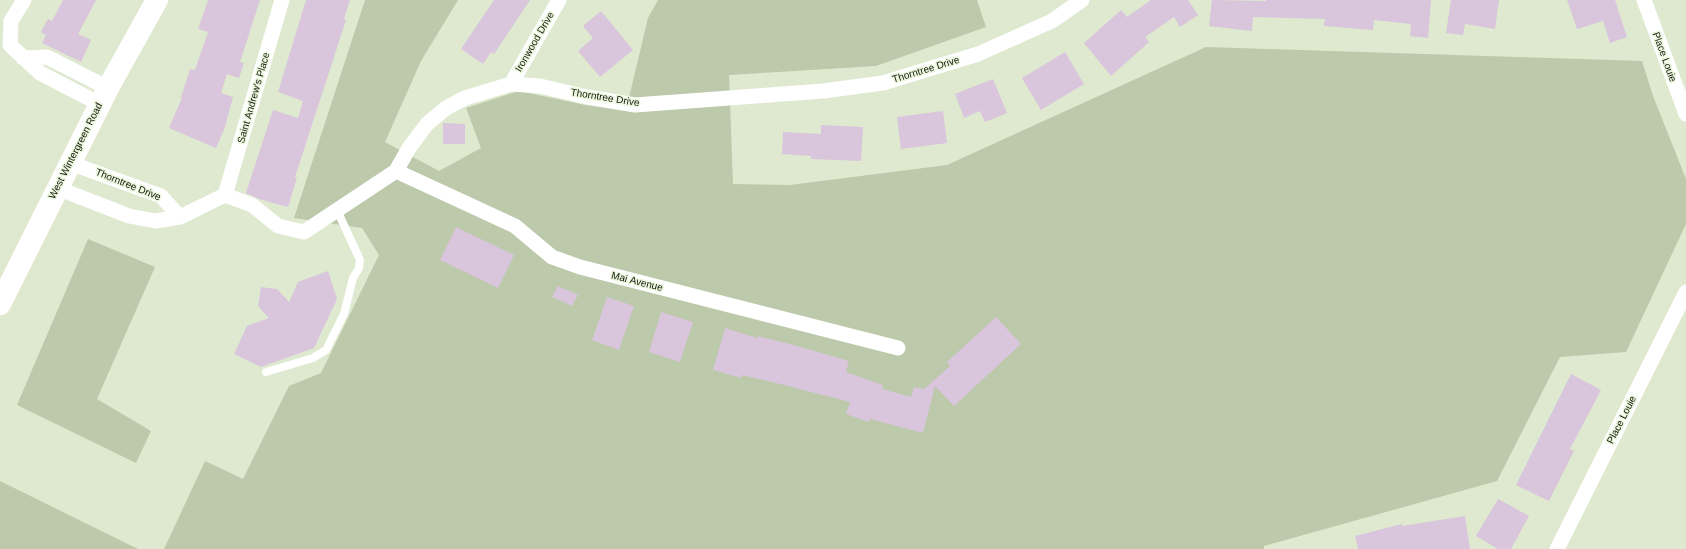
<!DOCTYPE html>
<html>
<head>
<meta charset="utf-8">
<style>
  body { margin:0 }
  canvas { display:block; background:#dee9cf }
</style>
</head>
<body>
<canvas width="1686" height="549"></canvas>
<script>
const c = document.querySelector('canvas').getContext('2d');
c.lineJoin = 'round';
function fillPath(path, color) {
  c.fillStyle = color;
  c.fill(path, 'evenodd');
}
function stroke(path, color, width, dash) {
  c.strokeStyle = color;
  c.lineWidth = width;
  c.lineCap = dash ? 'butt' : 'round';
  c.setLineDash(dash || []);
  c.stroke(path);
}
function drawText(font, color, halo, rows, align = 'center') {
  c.font = font + ' Arial,sans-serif';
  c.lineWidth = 3;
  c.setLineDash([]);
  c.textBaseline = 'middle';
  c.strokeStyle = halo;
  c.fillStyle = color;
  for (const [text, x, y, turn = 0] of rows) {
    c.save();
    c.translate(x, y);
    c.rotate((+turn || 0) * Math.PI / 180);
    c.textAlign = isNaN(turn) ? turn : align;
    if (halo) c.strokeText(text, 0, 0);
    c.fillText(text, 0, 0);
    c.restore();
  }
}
fillPath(new Path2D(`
  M365 0H458L421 61 385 142 439 171 481 148 466 108 519 91 585 105 626 110 648 18 658 0H977L986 27 876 66 729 75 733 184 790 185 947 165 1206 47 1642 61 1653 96 1686 179V224L1626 352 1560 357 1497 481 1264 546V549H164L205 461 243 479 289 386 321 373 379 255 362 228 294 218Z
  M88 239 155 267 97 399 151 431 136 463 17 405Z
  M0 481 138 549H0Z`), '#bcc9aa');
fillPath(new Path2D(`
  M63 0H96L78 34 91 40 81 62 42 43 46 35 41 32 48 19 52 21Z
  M208 0H260L240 62 244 63 239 78 227 74 221 93 233 97 224 130 216 148 169 128 182 98 181 97 190 69 195 70 208 32 198 29Z
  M306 0H350L344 19 346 20 295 177H297L288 207 259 199 246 193 273 110 298 118 303 101 278 92Z
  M494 0H530L494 54 491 52 483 64 461 49Z
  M1151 0H1188L1198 15 1180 27 1174 17 1145 37 1149 42 1111 76 1084 43 1121 10 1127 17Z
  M1212 0 1266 1V0H1431L1428 38 1410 36 1411 24 1374 20 1373 30 1324 26 1325 19 1253 17 1252 31 1209 26Z
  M1451 0H1499L1495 29 1465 24 1463 35 1446 33Z
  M1567 0H1615L1627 37 1610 43 1603 21 1577 29Z
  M601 11 633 50 600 77 578 51 593 38 583 26Z
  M1065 52 1084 84 1041 110 1022 78Z
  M993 79 1007 113 985 122 980 111 964 118 955 94Z
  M943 111 947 143 901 149 897 117Z
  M443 123 465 124V144H443Z
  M821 125 863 127 861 161 811 159V156L782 154 783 132 821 134Z
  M456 227 514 255 498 288 440 260Z
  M328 271 337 299 314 348 261 367 234 354 247 326 269 318 258 306 261 287 277 289 289 302 298 282Z
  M558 286 578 295 572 306 552 297Z
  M607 297 634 306 619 350 592 340Z
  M661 312 693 322 680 362 649 352Z
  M996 317 1021 344 954 406 935 386 923 433 870 419 869 422 846 414 850 402 776 383 742 375 741 378 713 370 725 328 757 338 758 336 790 344 849 361 846 372 883 385 882 389 911 397 914 387 924 389 950 366 947 362Z
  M1571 374 1601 390 1570 449 1574 451 1549 501 1516 485Z
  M1498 499 1529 516 1511 549H1498L1476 536Z
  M1465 516 1470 549H1358L1355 536 1402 524V526Z`), '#d9c5dc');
stroke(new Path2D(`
  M266 372 313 358 326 350 344 314 353 278 359 268 360 260 337 210`), '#fff', 8);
stroke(new Path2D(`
  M24 0 11 21 10 45 40 73 100 104
  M1644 0 1686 114
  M23 58 47 57 108 88
  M511 84 559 0
  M70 163 161 196 180 217
  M396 171 515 226 552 257 580 267 898 348
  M57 188 129 216 155 221 180 217 225 195 252 205 278 226 304 232 396 171 409 148 427 124 446 108 465 98 511 84 540 86 587 97 635 105 823 91 883 83 978 54 1052 21 1082 0
  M225 195 282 0
  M1557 549 1686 292`), '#fff', 15);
stroke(new Path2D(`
  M0 304 108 88 157 0`), '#fff', 22);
drawText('10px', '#161910', '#ebf7dc', [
  ["Ironwood Drive",535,42,-60],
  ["Place Louie",1664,57,70],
  ["Thorntree Drive",926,70,-17],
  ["Saint Andrew's Place",254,98,-74],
  ["Thorntree Drive",605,98,9],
  ["West Wintergreen Road",76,151,-63],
  ["Thorntree Drive",128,185,22],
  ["Mai Avenue",637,282,14],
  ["Place Louie",1622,420,-63]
]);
</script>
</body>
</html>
